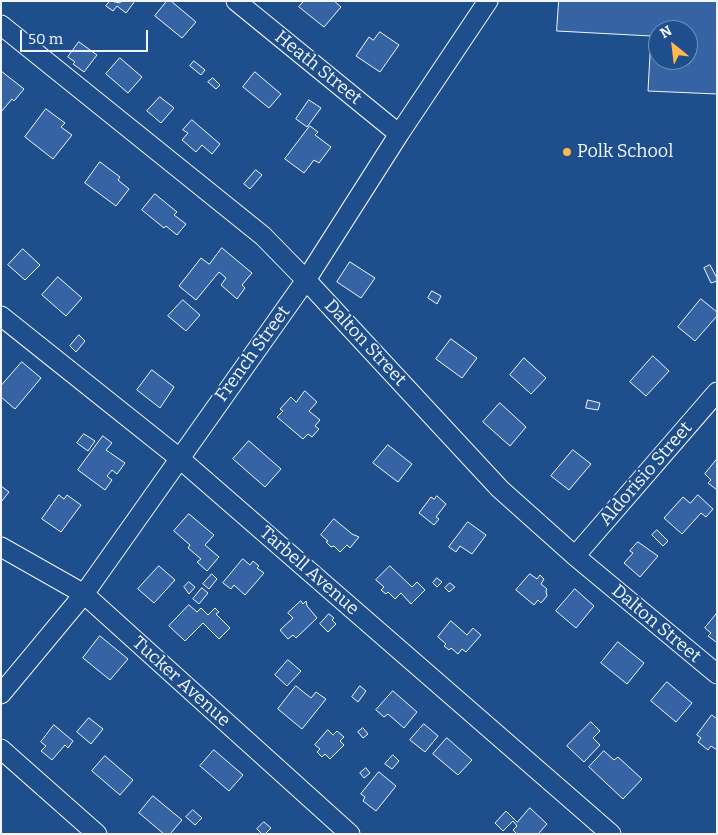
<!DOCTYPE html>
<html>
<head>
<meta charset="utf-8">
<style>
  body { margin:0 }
  #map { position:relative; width:718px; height:835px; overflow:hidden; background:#1f4e8c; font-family:Bitter,serif }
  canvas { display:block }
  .frame { position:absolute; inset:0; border:2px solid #f2f6ff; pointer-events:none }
  .north { position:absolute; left:648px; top:20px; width:50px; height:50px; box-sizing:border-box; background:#1f4e8c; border:1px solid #7391ba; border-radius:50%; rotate:331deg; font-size:14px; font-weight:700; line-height:20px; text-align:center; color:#f2f6ff }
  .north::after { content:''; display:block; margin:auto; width:18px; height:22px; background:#ffb74d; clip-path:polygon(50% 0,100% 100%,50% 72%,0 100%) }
  .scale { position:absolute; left:20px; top:30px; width:128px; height:22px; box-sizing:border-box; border:2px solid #f2f6ff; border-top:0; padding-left:6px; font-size:15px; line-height:18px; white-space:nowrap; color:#f2f6ff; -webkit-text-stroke:4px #1f4e8c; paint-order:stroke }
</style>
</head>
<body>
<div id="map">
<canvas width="718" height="835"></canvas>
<div class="frame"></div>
<div class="north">N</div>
<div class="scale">50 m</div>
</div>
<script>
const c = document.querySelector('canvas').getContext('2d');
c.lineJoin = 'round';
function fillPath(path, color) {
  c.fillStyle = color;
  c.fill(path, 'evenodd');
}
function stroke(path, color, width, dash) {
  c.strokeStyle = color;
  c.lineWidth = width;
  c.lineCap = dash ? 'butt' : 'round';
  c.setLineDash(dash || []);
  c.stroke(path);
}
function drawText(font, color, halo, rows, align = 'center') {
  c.font = font + ' Bitter,serif';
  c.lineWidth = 4;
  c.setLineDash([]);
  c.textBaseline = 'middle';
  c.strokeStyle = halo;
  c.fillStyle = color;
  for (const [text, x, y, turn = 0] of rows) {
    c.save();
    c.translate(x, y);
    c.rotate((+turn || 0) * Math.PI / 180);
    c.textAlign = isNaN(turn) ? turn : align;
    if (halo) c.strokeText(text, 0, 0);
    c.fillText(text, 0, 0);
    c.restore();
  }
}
const building = new Path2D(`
  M110 1 120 3 121 1H135L126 13 117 6 113 11 106 6Z
  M167 1H171L196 22 182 38 155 16Z
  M304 1H334L341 7 324 27 299 7Z
  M559 1H717V94L648 91 651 36 557 31ZM658 30H688V60H658Z
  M380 32 399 45 380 72 356 56 369 37 373 40Z
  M79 42 97 55 84 72 73 64 75 62 68 57Z
  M120 58 142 77 128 93 106 74Z
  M194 61 205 70 201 75 190 66Z
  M1 71 24 89 14 101 12 99 1 112Z
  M255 72 281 94 269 108 243 87Z
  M213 78 220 85 216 89 208 82Z
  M160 97 174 108 161 123 147 111Z
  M309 100 321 108 307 127 296 119Z
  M46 109 65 123 61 127 72 135 53 159 25 137Z
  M192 120 220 144 212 154 202 145 196 152 182 140 188 133 183 130Z
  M310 126 318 132 315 135 331 147 319 163 314 160 304 173 285 159Z
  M100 162 120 177 118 180 129 189 116 206 85 183Z
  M256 170 262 175 250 189 244 184Z
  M155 194 177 212 174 215 186 224 177 235 166 226 164 228 142 210Z
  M222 248 252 273 242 285 245 288 237 299 221 285 226 278 219 272 196 300 179 286 201 258 209 264Z
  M23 249 40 265 25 280 8 265Z
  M350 262 375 278 361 298 337 282Z
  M710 265 717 278V281L711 283 704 268Z
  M58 277 82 298 66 316 42 295Z
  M432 291 441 296 437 304 428 298Z
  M701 299 717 312V316L695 341 678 327Z
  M183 300 200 315 186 331 168 316Z
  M79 335 85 341 76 352 70 346Z
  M451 339 477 358 462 378 436 359Z
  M653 356 669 371 646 396 630 382Z
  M524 358 546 378 531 394 510 375Z
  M22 362 41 378 15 409 1 397V386Z
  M152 370 174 387 160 408 137 390Z
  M305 391 317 402 309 411 320 420 315 426 319 429 312 437 308 434 303 439 277 417 283 411 280 409 291 397 296 402Z
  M588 400 600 403 598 410 586 408Z
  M500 403 526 427 510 446 483 422Z
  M84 434 95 441 88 451 77 443Z
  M103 436 112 443 106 450 125 463 117 474 112 470 107 476 112 480 105 490 78 470Z
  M249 441 281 469 265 487 233 459Z
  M388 445 412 464 398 482 373 463Z
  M573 450 591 464 569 490 551 476Z
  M717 459V490L708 483 711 480 705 474Z
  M1 486 9 492 1 502Z
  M59 495 64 499 67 495 81 505 61 532 42 519Z
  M698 495 713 509 706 517 701 513 682 534 664 518 683 497 690 503Z
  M437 496 446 504 436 517 439 519 434 525 419 513 431 497 434 499Z
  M189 514 214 535 205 545 219 557 207 571 197 562 201 559 188 548 190 545 174 531Z
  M334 519 352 534 359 537 350 548 347 545 340 552 334 546 331 547 326 542 328 541 321 535Z
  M468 522 486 535 472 554 460 546 456 552 449 547Z
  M657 530 668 541 663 546 652 535Z
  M638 542 658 556 640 577 624 563 633 553 630 551Z
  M243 559 250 565 253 561 259 566 257 568 264 573 245 595 234 585 231 589 223 583Z
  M159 566 175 580 154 603 138 589Z
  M390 566 412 587 417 582 425 590 411 604 401 593 395 599 388 592 386 594 381 590 384 587 376 580Z
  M212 574 217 579 209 589 203 584Z
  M530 574 537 579 540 575 544 579 541 584 547 589 546 591 547 596 541 603 538 600 534 605 516 590Z
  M437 578 442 582 437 587 433 583Z
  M189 582 195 587 189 594 184 587Z
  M450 583 455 587 449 592 445 588Z
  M202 588 208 593 199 604 193 599Z
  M575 589 594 606 576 628 556 611Z
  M301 601 303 604 306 601 307 606 317 618 296 638 293 635 288 639 280 630 293 618 288 613Z
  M189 605 197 612 201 608 208 615 215 608 219 612 216 614 230 628 219 639 203 623 185 641 169 626Z
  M717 613V641L716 642 708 636 711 633 705 628Z
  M329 614 334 618 332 620 336 624 328 632 320 624Z
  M451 621 467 635 473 628 481 635 466 652 462 649 458 654 451 648 449 650 444 646 446 644 438 637Z
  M100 636 128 659 110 680 83 658Z
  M618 642 644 663 627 684 601 663Z
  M288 660 301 671 287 686 275 675Z
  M667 682 692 703 676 722 651 701Z
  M296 686 311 698 316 692 326 699 302 729 278 709Z
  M360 686 366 691 358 702 352 697Z
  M393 691 417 712 404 728 388 714 384 717 376 710Z
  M712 715 717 719V750L711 746 708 750 698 742 701 738 697 735Z
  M89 718 103 729 91 744 77 732Z
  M591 722 600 731 593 738 600 745 584 762 567 746Z
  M424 724 438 736 425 752 410 740Z
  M54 725 73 741 68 748 65 745 52 760 41 751 46 746 41 742Z
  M363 728 368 734 363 738 358 732Z
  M328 730 333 735 337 731 344 737 340 741 344 745 330 759 325 754 322 757 317 752 320 749 315 745Z
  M447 738 472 760 458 775 433 754Z
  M214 750 243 775 229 791 200 766Z
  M604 751 614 760 618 757 642 779 623 799 589 767Z
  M393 755 399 761 392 769 385 764Z
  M105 756 133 780 120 795 92 771Z
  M366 768 370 773 364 778 360 773Z
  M379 772 396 786 376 811 363 801 365 797 361 794Z
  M153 796 182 820 170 834H164L139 813Z
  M530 808 547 824 538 834H517L513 830 517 826 513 821 503 831 495 823 506 811 517 822Z
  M193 810 202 818 195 825 186 817Z
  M264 822 271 828 265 834H262L257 829Z`);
fillPath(building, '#3563a3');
stroke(building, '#f2f6ff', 1);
const minor = new Path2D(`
  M236 1 399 134
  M1 25 263 236 306 280 500 489 575 556 717 674
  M1 316 179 458 611 834
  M1 547 84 594 350 834
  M575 556 717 392
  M1 694 84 594 306 280 399 134 488 1
  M1 749 97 834`);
stroke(minor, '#f2f6ff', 21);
stroke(minor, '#1f4e8c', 19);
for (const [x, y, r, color] of [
  [567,152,5,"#ffb74d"]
]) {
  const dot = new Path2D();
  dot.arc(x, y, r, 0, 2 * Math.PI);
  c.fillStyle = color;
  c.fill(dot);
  stroke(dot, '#1f4e8c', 2);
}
drawText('18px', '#f2f6ff', '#1f4e8c', [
  ["Heath Street",318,68,39],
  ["Dalton Street",365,343,47],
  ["French Street",253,354,-54],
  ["Aldorisio Street",646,474,-49],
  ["Tarbell Avenue",309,571,41],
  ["Dalton Street",656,624,40],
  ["Tucker Avenue",181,682,42]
]);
drawText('18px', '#f2f6ff', '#1f4e8c', [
  ["Polk School",577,152]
], 'left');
</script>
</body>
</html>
